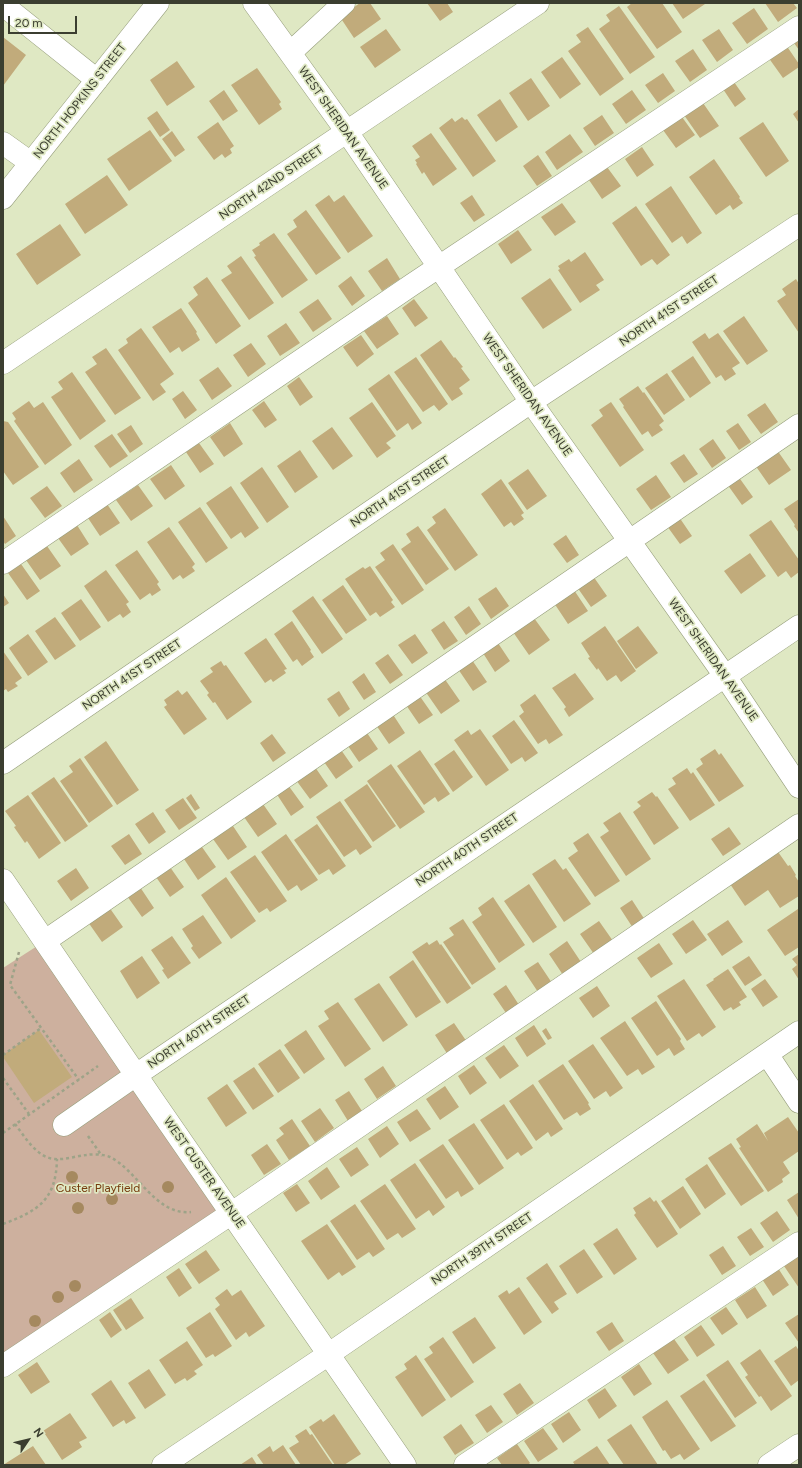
<!DOCTYPE html>
<html>
<head>
<meta charset="utf-8">
<style>
  body { margin:0 }
  #map { position:relative; width:802px; height:1468px; overflow:hidden; background:#dfe8c3; font-family:Figtree,sans-serif }
  canvas { display:block }
  .frame { position:absolute; inset:0; border:4px solid #3b3e30; pointer-events:none }
  .north { position:absolute; left:8px; top:1420px; width:40px; height:40px; -webkit-text-stroke:3px #dfe8c3; paint-order:stroke; rotate:55deg; font-size:11px; font-weight:700; line-height:16px; text-align:center; color:#3b3e30 }
  .north::after { content:''; display:block; margin:auto; width:14px; height:18px; background:#3b3e30; clip-path:polygon(50% 0,100% 100%,50% 72%,0 100%) }
  .scale { position:absolute; left:8px; top:16px; width:69px; height:18px; box-sizing:border-box; border:2px solid #3b3e30; border-top:0; padding-left:5px; font-size:12px; line-height:14px; white-space:nowrap; color:#3b3e30; -webkit-text-stroke:3px #dfe8c3; paint-order:stroke }
</style>
</head>
<body>
<div id="map">
<canvas width="802" height="1468"></canvas>
<div class="frame"></div>
<div class="north">N</div>
<div class="scale">20 m</div>
</div>
<script>
const c = document.querySelector('canvas').getContext('2d');
c.lineJoin = 'round';
function fillPath(path, color) {
  c.fillStyle = color;
  c.fill(path, 'evenodd');
}
function stroke(path, color, width, dash) {
  c.strokeStyle = color;
  c.lineWidth = width;
  c.lineCap = dash ? 'butt' : 'round';
  c.setLineDash(dash || []);
  c.stroke(path);
}
function drawText(font, color, halo, rows, align = 'center') {
  c.font = font + ' Figtree,sans-serif';
  c.lineWidth = 3.5;
  c.setLineDash([]);
  c.textBaseline = 'middle';
  c.strokeStyle = halo;
  c.fillStyle = color;
  for (const [text, x, y, turn = 0] of rows) {
    c.save();
    c.translate(x, y);
    c.rotate((+turn || 0) * Math.PI / 180);
    c.textAlign = isNaN(turn) ? turn : align;
    if (halo) c.strokeText(text, 0, 0);
    c.fillText(text, 0, 0);
    c.restore();
  }
}
fillPath(new Path2D(`
  M45 941 232 1213 3 1366V968Z`), '#cdb09e');
fillPath(new Path2D(`
  M360 3H370L381 19 354 38 340 17Z
  M427 3H447L453 12 440 21Z
  M632 3H662L682 32 657 49 627 7Z
  M672 3H704L705 4 683 19Z
  M765 3H793L797 8 778 22Z
  M619 6 655 57 630 74 599 29 610 21 606 15Z
  M754 8 768 29 747 44 732 23Z
  M588 27 624 79 600 96 568 51 581 42 576 35Z
  M386 29 401 50 375 68 360 47Z
  M719 29 733 50 717 62 702 40Z
  M3 37 26 55 3 86Z
  M799 40V50L794 43Z
  M786 45 799 64V67L783 78 768 57Z
  M693 49 707 70 690 82 675 61Z
  M562 57 581 84 560 99 541 72Z
  M177 61 195 87 167 106 150 80Z
  M257 68 281 102 279 104 282 109 259 125 231 85Z
  M663 73 675 91 658 103 645 85Z
  M531 78 550 106 528 121 509 93Z
  M734 82 746 99 735 107 723 89Z
  M224 90 238 111 223 121 209 101Z
  M632 90 646 110 626 124 612 104Z
  M500 99 518 127 496 142 477 115Z
  M703 103 719 126 700 138 684 115Z
  M799 109V123L793 114Z
  M157 111 170 130 160 137 147 118Z
  M602 115 614 133 595 146 583 128Z
  M462 117 465 120 467 119 496 161 473 177 439 128 452 118 455 122Z
  M682 117 695 135 676 148 663 130Z
  M218 122 234 146 230 149 232 153 225 158 222 154 214 160 197 137Z
  M763 122 789 161 766 177 739 138Z
  M150 130 172 161 129 191 107 159Z
  M172 131 185 150 175 157 162 139Z
  M431 133 457 169 433 186 424 172 422 174 416 164 417 163 415 160 420 157 412 146Z
  M570 134 583 152 557 170 545 152Z
  M642 147 654 165 637 177 625 159Z
  M538 155 552 176 537 186 523 166Z
  M714 159 740 197 739 198 743 203 733 210 730 205 716 215 689 177Z
  M607 167 621 186 602 199 589 180Z
  M107 175 128 205 85 234 65 204Z
  M671 186 702 233 687 244 682 236 672 243 645 204Z
  M329 195 334 202 344 195 373 236 348 253 315 205Z
  M472 195 485 215 474 222 460 203Z
  M562 203 576 222 555 236 541 217Z
  M636 206 670 255 657 265 652 259 641 266 612 223Z
  M306 210 341 258 316 275 287 234 297 227 293 220Z
  M60 224 81 255 37 285 16 254Z
  M518 230 532 250 511 264 498 244Z
  M274 233 308 280 282 298 254 257 256 256 252 250 260 245 259 243Z
  M585 252 604 280 596 285 600 290 580 303 558 270 560 269 558 266 569 259 571 262Z
  M241 256 274 303 249 320 221 280 232 273 227 266Z
  M387 258 400 279 382 291 368 271Z
  M351 276 365 296 352 306 338 286Z
  M207 277 241 326 216 344 188 303 198 295 193 287Z
  M550 278 572 310 543 329 521 298Z
  M796 279 799 284V333L777 301 786 295 782 289Z
  M318 299 332 319 313 332 299 312Z
  M414 299 428 318 415 327 402 308Z
  M181 308 197 332 196 333 200 340 182 352 179 347 170 353 152 327Z
  M387 316 399 334 377 349 364 331Z
  M744 316 768 351 747 365 723 331Z
  M286 323 300 343 280 356 267 336Z
  M141 328 174 374 160 384 166 392 153 401 118 350 128 343 126 339Z
  M705 333 709 339 718 333 740 363 732 368 736 374 725 381 721 375 716 378 692 342Z
  M361 335 374 354 357 367 343 347Z
  M441 340 454 358 455 357 463 367 461 368 470 380 459 388 463 394 452 401 420 355Z
  M251 343 266 364 248 377 233 355Z
  M106 348 141 398 115 415 85 372 97 364 92 357Z
  M693 356 711 383 690 398 671 371Z
  M416 357 448 404 439 411 434 405 423 412 394 372Z
  M218 367 232 386 212 400 199 380Z
  M72 372 106 421 80 440 51 397 63 389 58 382Z
  M667 373 685 400 664 415 645 388Z
  M389 374 422 423 412 430 408 423 397 431 368 389Z
  M299 377 313 397 300 406 287 386Z
  M638 386 643 393 644 392 664 421 659 425 663 430 652 437 648 431 642 435 623 407 624 406 619 399Z
  M183 391 197 410 185 419 172 399Z
  M29 401 34 408 43 402 72 445 45 465 14 421 16 419 12 413Z
  M264 401 277 420 265 428 252 410Z
  M372 402 396 436 386 443 391 448 377 458 349 418Z
  M611 402 644 450 620 467 591 425 603 416 599 410Z
  M765 403 778 422 761 434 747 415Z
  M3 421 8 422 39 467 13 485 3 471Z
  M230 423 243 444 224 457 210 437Z
  M738 423 751 442 739 450 726 431Z
  M131 425 143 444 130 453 117 434Z
  M332 427 353 456 333 470 312 441Z
  M112 434 128 456 110 468 94 446Z
  M713 439 726 458 712 468 699 449Z
  M199 443 214 464 200 473 186 452Z
  M300 450 318 477 295 493 277 466Z
  M777 450 791 470 769 485 755 465Z
  M684 454 698 474 684 483 670 463Z
  M79 459 93 480 74 493 60 473Z
  M171 465 185 486 165 500 150 479Z
  M262 467 289 507 267 523 240 483Z
  M528 469 547 496 527 510 508 483Z
  M656 475 671 497 651 510 636 489Z
  M738 476 753 497 742 505 727 484Z
  M501 479 524 513 521 515 524 519 514 526 511 522 504 527 481 494Z
  M138 485 153 506 131 521 116 500Z
  M47 486 62 506 45 518 30 498Z
  M231 486 259 528 245 538 241 532 231 539 206 503Z
  M799 499V533L794 526 795 525 784 509Z
  M107 504 120 523 100 536 88 518Z
  M200 507 228 548 206 563 178 522Z
  M445 508 478 555 455 571 427 530 436 523 432 517Z
  M3 516 16 536 5 544 3 541Z
  M679 517 692 536 680 544 667 526Z
  M771 520 799 560V572L791 578 786 571 778 577 749 535Z
  M77 525 89 544 71 556 58 538Z
  M418 526 449 569 426 585 401 549 411 542 406 534Z
  M169 527 195 564 192 567 195 571 183 579 180 575 173 580 147 542Z
  M566 535 579 555 567 563 553 544Z
  M393 544 424 590 402 605 375 567 385 560 380 553Z
  M47 546 61 566 40 580 26 560Z
  M137 550 159 582 157 584 161 590 152 596 150 593 140 600 115 565Z
  M750 553 766 576 741 594 724 571Z
  M21 564 40 591 27 600 8 573Z
  M370 566 393 600 391 602 395 607 380 617 376 612 370 616 345 579 363 567 365 569Z
  M106 570 129 602 126 604 131 612 123 618 120 614 108 622 84 586Z
  M593 576 607 596 591 607 577 587Z
  M343 585 367 620 346 634 322 600Z
  M496 587 509 606 491 619 478 599Z
  M574 590 588 611 568 624 554 603Z
  M3 594 9 603 3 607Z
  M313 596 343 639 322 654 292 611Z
  M81 599 101 627 80 641 61 613Z
  M469 606 481 624 466 635 454 617Z
  M55 617 76 646 55 660 35 631Z
  M534 618 550 640 529 655 513 632Z
  M292 621 311 650 310 651 314 657 302 666 297 659 293 662 274 634Z
  M444 621 458 641 444 650 431 630Z
  M605 626 636 671 621 682 616 675 607 681 598 668 597 670 588 658 590 657 581 643Z
  M638 626 658 653 636 669 617 641Z
  M28 634 48 662 28 676 9 648Z
  M415 634 428 653 412 664 398 645Z
  M266 638 287 669 284 670 286 673 273 682 271 679 265 683 244 653Z
  M498 643 510 661 495 672 483 653Z
  M3 651 22 678 15 683 18 686 8 692 6 689 3 691Z
  M388 654 403 675 390 684 375 663Z
  M472 660 487 682 473 691 458 669Z
  M221 661 224 666 226 665 252 702 227 720 215 702 213 703 207 695 209 693 200 681 213 672 210 668Z
  M364 673 376 692 364 700 352 682Z
  M575 673 594 699 569 717 564 709 566 707 552 688Z
  M444 678 460 701 441 714 425 691Z
  M178 690 182 695 187 691 207 719 184 735 164 707 167 705 164 700Z
  M339 691 350 709 339 717 327 699Z
  M535 694 563 735 549 744 546 739 538 744 519 716 524 712 520 705Z
  M419 695 433 715 419 724 406 705Z
  M392 713 405 733 389 744 376 725Z
  M514 720 538 753 525 762 522 757 511 764 492 736Z
  M480 729 509 770 486 786 454 740 468 730 471 735Z
  M365 730 378 749 359 762 346 743Z
  M272 734 286 753 273 762 260 743Z
  M106 741 139 790 117 805 84 757Z
  M339 747 353 767 336 779 322 759Z
  M715 749 719 755 721 753 744 786 719 802 696 769 703 764 700 759Z
  M420 750 450 794 438 802 435 797 424 805 397 766Z
  M454 750 473 777 453 792 434 764Z
  M80 758 113 806 89 823 60 781 73 772 69 766Z
  M391 764 425 812 400 829 367 781Z
  M315 767 328 786 310 799 296 780Z
  M687 768 691 774 693 772 715 805 690 821 668 789 676 784 672 778Z
  M54 777 88 826 65 842 31 793Z
  M367 784 396 826 373 842 344 800Z
  M288 785 304 807 291 816 276 793Z
  M652 792 656 797 657 796 679 828 654 845 633 812 641 806 637 802Z
  M191 794 200 808 195 811 186 798Z
  M28 795 61 843 39 859 27 841 25 843 14 827 16 826 5 811Z
  M183 798 197 818 179 830 165 810Z
  M340 801 372 847 360 855 356 849 344 857 316 817Z
  M263 804 277 824 258 837 244 817Z
  M153 812 166 832 149 844 135 824Z
  M620 812 651 859 626 876 600 837 609 831 603 823Z
  M317 824 346 866 333 875 329 869 319 875 294 840Z
  M233 826 247 847 228 860 213 839Z
  M729 827 741 844 723 856 711 839Z
  M588 833 620 881 595 897 568 858 578 851 573 843Z
  M129 834 142 854 125 865 111 846Z
  M286 834 318 880 301 891 297 885 288 891 261 852Z
  M202 847 216 867 198 880 184 859Z
  M776 849 788 866 790 865 796 875 795 876 799 882V896L780 908 768 890 745 906 728 881Z
  M255 855 287 901 270 912 267 908 259 913 230 872Z
  M555 859 563 870 566 868 591 904 564 922 532 874Z
  M170 867 184 887 170 897 156 877Z
  M76 868 89 888 71 901 57 881Z
  M226 877 256 921 231 939 201 895Z
  M529 884 557 927 533 943 504 901Z
  M140 887 154 908 142 917 127 896Z
  M493 897 525 945 499 963 472 922 482 915 478 908Z
  M632 900 645 920 633 928 620 908Z
  M109 907 123 927 102 942 88 922Z
  M798 909 799 947 785 956 767 930Z
  M203 915 222 943 199 959 191 948 193 946 182 929Z
  M463 919 496 969 472 985 443 942 454 935 449 928Z
  M693 920 707 940 686 954 672 934Z
  M728 920 743 942 722 956 707 934Z
  M599 921 613 941 594 954 580 934Z
  M172 936 191 963 168 979 162 970 164 969 151 950Z
  M437 940 440 945 441 944 471 988 447 1004 412 952 427 942 429 945Z
  M567 941 581 962 563 975 549 954Z
  M659 943 673 964 651 978 637 958Z
  M799 954V980L792 969 797 965 792 959Z
  M142 956 160 983 137 999 120 971Z
  M749 956 762 975 745 986 732 967Z
  M413 960 441 1002 416 1018 389 977Z
  M538 962 552 983 538 992 524 971Z
  M728 969 747 997 739 1002 741 1005 733 1010 731 1007 724 1011 706 985 714 980 713 979Z
  M684 979 716 1027 702 1037 699 1033 687 1041 657 996Z
  M765 979 778 997 763 1007 751 989Z
  M379 983 408 1025 383 1042 354 999Z
  M506 985 519 1005 506 1013 493 994Z
  M597 986 610 1006 593 1018 579 998Z
  M656 1001 681 1039 680 1041 685 1049 674 1056 669 1048 657 1056 631 1018Z
  M338 1002 371 1049 345 1067 318 1026 329 1019 324 1011Z
  M625 1021 655 1067 642 1075 638 1069 627 1076 600 1038Z
  M454 1023 467 1042 448 1055 435 1035Z
  M534 1025 546 1044 527 1057 515 1038Z
  M546 1028 552 1038 548 1040 542 1031Z
  M39 1030 72 1077 34 1103 3 1057V1055Z
  M306 1030 325 1059 304 1074 284 1045Z
  M593 1044 623 1088 610 1097 606 1091 594 1099 568 1061Z
  M504 1045 519 1066 500 1079 485 1058Z
  M280 1049 300 1078 278 1093 258 1064Z
  M563 1064 589 1103 588 1104 591 1109 580 1116 577 1112 564 1120 538 1081Z
  M474 1065 487 1083 470 1095 458 1076Z
  M383 1066 396 1086 377 1099 364 1079Z
  M254 1067 274 1096 253 1110 233 1081Z
  M227 1084 247 1113 226 1127 207 1098Z
  M533 1084 563 1129 551 1137 548 1132 536 1141 509 1101Z
  M445 1086 459 1107 440 1120 426 1099Z
  M349 1091 362 1111 348 1121 335 1100Z
  M504 1104 533 1148 521 1156 518 1152 507 1160 480 1120Z
  M320 1108 334 1128 315 1142 301 1121Z
  M417 1109 431 1129 410 1142 397 1122Z
  M788 1117 799 1133V1151L783 1162 790 1173 782 1179 783 1182 768 1192 739 1148 741 1147 736 1139 757 1124 768 1141 764 1133Z
  M292 1119 310 1146 289 1160 276 1140 284 1134 279 1128Z
  M474 1123 504 1168 479 1185 448 1140Z
  M387 1126 399 1144 380 1158 368 1139Z
  M731 1143 764 1191 741 1206 708 1158Z
  M267 1144 281 1164 264 1175 251 1155Z
  M443 1144 474 1189 461 1197 458 1191 446 1199 419 1160Z
  M357 1147 369 1165 351 1177 339 1159Z
  M415 1163 445 1207 433 1216 429 1210 416 1219 390 1180Z
  M707 1164 726 1194 705 1209 685 1179Z
  M327 1167 340 1187 321 1200 308 1181Z
  M297 1184 310 1203 296 1212 283 1193Z
  M385 1184 416 1229 402 1238 398 1233 387 1240 360 1201Z
  M683 1186 701 1214 680 1229 661 1201Z
  M799 1192V1219L787 1200Z
  M650 1197 654 1202 656 1200 678 1234 657 1248 634 1215 636 1213 633 1208Z
  M355 1204 385 1249 373 1257 369 1252 357 1260 330 1221Z
  M777 1211 790 1230 773 1242 760 1223Z
  M327 1224 356 1267 342 1276 339 1272 328 1280 301 1241Z
  M617 1228 637 1259 614 1275 593 1244Z
  M751 1228 764 1247 750 1256 737 1237Z
  M723 1246 736 1266 722 1275 709 1255Z
  M584 1249 603 1277 577 1294 559 1266Z
  M206 1250 220 1270 199 1284 185 1264Z
  M799 1256V1288L784 1266Z
  M547 1263 567 1294 554 1302 559 1309 552 1314 526 1278Z
  M179 1268 192 1288 179 1297 166 1277Z
  M778 1268 789 1285 773 1296 762 1279Z
  M519 1287 542 1322 524 1335 498 1296 507 1290 509 1294Z
  M755 1287 767 1306 747 1319 735 1300Z
  M227 1289 232 1296 241 1290 265 1326 249 1337 246 1332 236 1340 215 1309 220 1305 215 1298Z
  M131 1298 144 1318 126 1330 113 1310Z
  M726 1307 738 1324 722 1335 710 1318Z
  M110 1312 122 1330 111 1338 99 1320Z
  M210 1312 232 1346 215 1357 213 1354 206 1358 186 1328Z
  M799 1314V1343L785 1323Z
  M475 1317 496 1348 473 1364 452 1332Z
  M612 1322 624 1341 609 1351 596 1332Z
  M701 1325 715 1345 697 1357 684 1337Z
  M443 1337 474 1382 451 1398 424 1359 433 1353 429 1347Z
  M674 1339 689 1360 668 1374 653 1353Z
  M187 1341 203 1365 194 1371 197 1374 187 1381 185 1378 175 1384 159 1360Z
  M796 1346 799 1351V1380L791 1386 774 1361Z
  M760 1349 792 1396 771 1411 761 1396 759 1397 745 1377 748 1375 740 1363Z
  M416 1355 446 1400 422 1417 395 1377 407 1369 404 1364Z
  M728 1360 757 1403 735 1418 706 1375Z
  M37 1362 50 1382 31 1394 18 1375Z
  M639 1364 652 1384 634 1396 621 1377Z
  M149 1369 166 1395 145 1409 128 1383Z
  M111 1380 136 1418 126 1424 124 1420 113 1427 91 1394Z
  M704 1380 736 1426 711 1442 680 1396Z
  M520 1383 534 1403 517 1415 503 1394Z
  M605 1388 617 1406 599 1419 587 1400Z
  M667 1400 700 1449 684 1460 680 1454 671 1459 665 1450 663 1451 642 1417Z
  M491 1405 503 1422 487 1433 475 1415Z
  M569 1412 581 1430 563 1443 551 1424Z
  M70 1413 87 1438 79 1442 82 1447 62 1460 43 1431Z
  M334 1414 361 1454 344 1465H335L309 1427 321 1419 323 1422Z
  M461 1424 474 1443 455 1455 443 1437Z
  M631 1424 658 1465H624L607 1440Z
  M543 1428 558 1449 538 1462 524 1441Z
  M306 1429 310 1435 312 1434 333 1465H301L289 1448 299 1442 295 1436Z
  M517 1444 530 1463 528 1465H502L497 1458Z
  M283 1445 296 1465H264L257 1455 270 1446 273 1452Z
  M33 1446 46 1465H3Z
  M597 1446 610 1465H575L573 1462Z
  M252 1457 257 1465H240Z`), '#c1ab7b');
const minor = new Path2D(`
  M254 3 347 132 531 402 725 676 799 787
  M3 5 97 80
  M290 53 344 3
  M3 143 31 163
  M3 198 158 3
  M3 363 538 3
  M3 563 413 284 799 27
  M3 763 531 402 799 225
  M3 880 153 1100 405 1465
  M45 941 799 425
  M767 1054 799 1102
  M64 1125 136 1075 799 626
  M3 1366 232 1213 799 825
  M163 1465 329 1354 799 1032
  M465 1465 799 1243
  M769 1465 799 1445`);
stroke(minor, '#969e7c', 23);
stroke(new Path2D(`
  M19 952 10 985 79 1080
  M3 1055 41 1028
  M3 1078 29 1114
  M15 1124C25 1137 37 1158 55 1159 65 1160 76 1156 86 1155 93 1154 103 1154 110 1157 137 1170 156 1216 191 1212
  M3 1133 98 1066
  M88 1136 102 1156
  M3 1224C38 1211 56 1200 57 1159`), '#9da388', 2.5, [3, 3]);
stroke(minor, '#fff', 22);
c.fillStyle = '#a5895f';
for (const [x, y] of [
  [72,1177],
  [168,1187],
  [112,1199],
  [78,1208],
  [75,1286],
  [58,1297],
  [35,1321]
]) {
  c.beginPath();
  c.arc(x, y, 6, 0, 2 * Math.PI);
  c.fill();
}
drawText('12px', '#3b3e30', '#dfe8c3', [
  ["NORTH HOPKINS STREET",80,101,-52],
  ["WEST SHERIDAN AVENUE",343,128,55],
  ["NORTH 42ND STREET",271,183,-34],
  ["NORTH 41ST STREET",669,311,-34],
  ["WEST SHERIDAN AVENUE",527,395,55],
  ["NORTH 41ST STREET",400,492,-34],
  ["WEST SHERIDAN AVENUE",713,660,55],
  ["NORTH 41ST STREET",132,675,-34],
  ["NORTH 40TH STREET",467,850,-34],
  ["NORTH 40TH STREET",199,1032,-34],
  ["WEST CUSTER AVENUE",204,1173,55],
  ["NORTH 39TH STREET",482,1249,-34]
]);
drawText('12px', '#753b0d', '#dfe8c3', [
  ["Custer Playfield",98,1188]
]);
</script>
</body>
</html>
